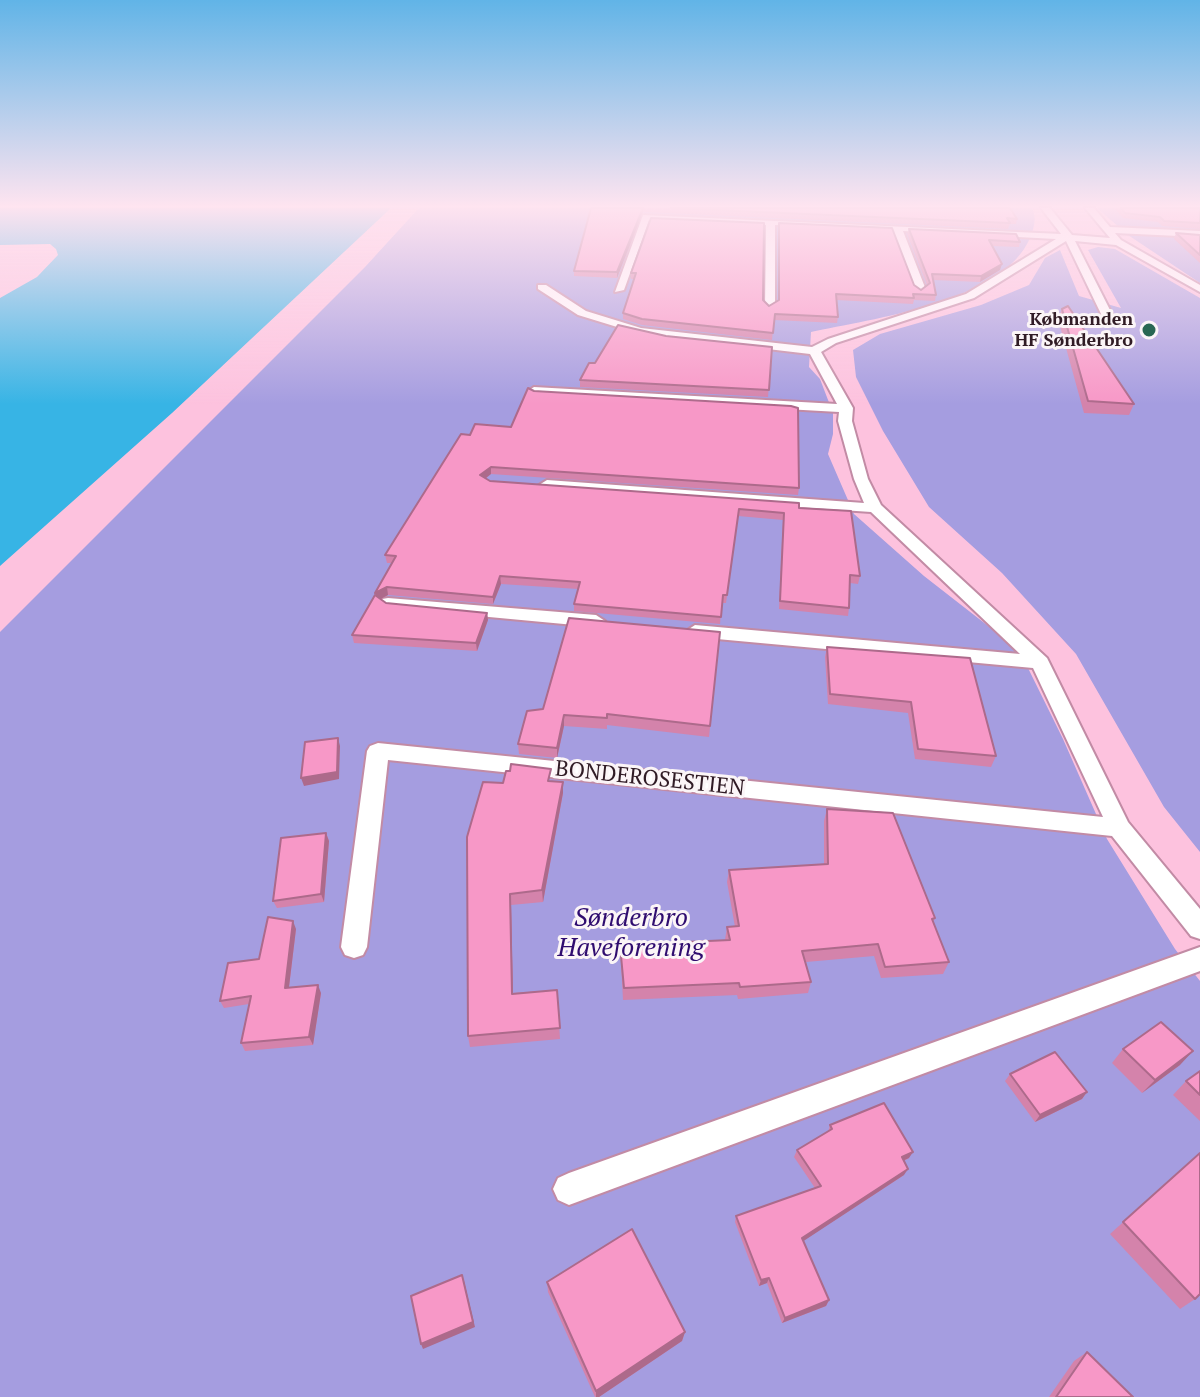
<!DOCTYPE html>
<html>
<head>
<meta charset="utf-8">
<style>
  body { margin:0 }
  canvas { display:block; background:#fdc2de }
</style>
</head>
<body>
<canvas width="1200" height="1397"></canvas>
<script>
const c = document.querySelector('canvas').getContext('2d');
c.lineJoin = 'round';
function fillPath(path, color) {
  c.fillStyle = color;
  c.fill(path, 'evenodd');
}
function stroke(path, color, width, dash) {
  c.strokeStyle = color;
  c.lineWidth = width;
  c.lineCap = dash ? 'butt' : 'round';
  c.setLineDash(dash || []);
  c.stroke(path);
}
function drawText(font, color, halo, rows, align = 'center') {
  c.font = font + ' "PT Serif",serif';
  c.lineWidth = 6;
  c.setLineDash([]);
  c.textBaseline = 'middle';
  c.strokeStyle = halo;
  c.fillStyle = color;
  for (const [text, x, y, turn = 0] of rows) {
    c.save();
    c.translate(x, y);
    c.rotate((+turn || 0) * Math.PI / 180);
    c.textAlign = isNaN(turn) ? turn : align;
    if (halo) c.strokeText(text, 0, 0);
    c.fillText(text, 0, 0);
    c.restore();
  }
}
fillPath(new Path2D(`
  M419 208H1032C1037 218 1034 228 1030 238 1003 302 871 319 811 332L809 367 820 379 833 413V434L828 454 854 514 924 576 1010 643 1028 668 1063 739 1107 839 1175 949 1200 981V1397H0V632L365 267Z
  M1097 208H1200V283L1128 235Z
  M1098 247 1115 249 1200 298V852L1164 807 1076 654 1002 573 929 507 883 431 856 377 853 350 880 334 981 305 1029 285 1045 258 1060 250 1079 296 1121 308 1088 250Z`), '#a59de0');
fillPath(new Path2D(`
  M0 208H391L172 413 0 566V298L37 277 58 255 56 249 50 244 0 245Z`), '#37b4e5');
const service = new Path2D(`
  M1041 208H1050L1072 235 1110 238 1085 208H1094L1110 227 1200 231V237L1115 233 1121 240 1200 285V292L1116 245 1075 241 1112 314 1102 316 1066 241 974 298 836 343 821 352 853 408 852 421 868 479 881 505 1047 658 1128 822 1200 909V939L1191 936 1112 836 388 760 367 947 363 955 354 958 345 955 341 947 367 751 370 746 378 743 1103 817 1033 668 695 637 686 631 695 625 1020 654 871 512 547 490 539 485 547 480 864 503 854 479 838 421 839 412 534 395 528 391 534 387 837 404 810 354 640 334 578 315 538 289V285H546L586 311 641 328 812 347 828 339 966 294 1056 239 903 231 926 290 921 293 916 290 893 230 775 225V306L770 309 765 306 766 225 649 220 624 290 615 292 643 215 1061 234Z
  M388 598 596 615 605 621 596 627 382 607 379 603 382 599Z
  M1200 947V971L569 1205 558 1200 553 1189 558 1178 569 1173Z`);
stroke(service, '#c28ba5', 4);
fillPath(service, '#fff');
fillPath(new Path2D(`
  M591 208H1010L1017 219 1016 224H1010L1008 229 643 212 617 278 574 276V271Z
  M1114 208H1200V229L1162 226 1158 222 1123 218Z
  M651 218 769 306 778 300 779 223 914 285 921 290 927 285 907 234 909 229 1020 242 1019 247 992 246 1000 270 980 282 933 280 936 295 935 301 914 300 913 304 836 300 838 317 837 323 774 320 772 340 642 325 623 319V313L634 279H631V273Z
  M1176 233 1200 235V263L1174 239Z
  M1062 309 1134 404 1129 415 1084 413 1058 319Z
  M666 336 772 347 768 397 580 387V380L595 363Z
  M534 391 799 488 798 495 491 474 486 478 490 481 799 508 860 576 858 584 850 583 849 608 848 616 779 609 783 520 738 516 726 603H722L720 624 574 611V604L578 589 501 584 493 604 388 595 381 599 386 603 487 613 488 620 477 651 354 643 352 635 376 596 392 563H387L385 555 470 435 511 427Z
  M720 632 709 737 607 725V729L564 726 557 758 519 754 518 744 543 709Z
  M827 647 996 756 991 767 915 759 908 713 828 704 825 657Z
  M552 782H563V793L543 902 511 905 513 993 557 990 560 1039 470 1047 468 1036 503 783Z
  M827 809 935 918 933 922 949 962 943 974 881 978 874 956 806 962 811 982 808 993 738 999 737 995 623 1000 620 945 725 940 727 927H735L727 882 729 870 824 864V821Z
  M326 833 329 841 324 902 277 908 273 901Z
  M296 929 289 987 321 993 313 1045 245 1051 241 1043 249 1004 224 1008 220 1001 259 959Z
  M1123 1049 1180 1065 1142 1093 1112 1063Z
  M1200 1071V1121L1173 1095 1186 1081Z
  M1010 1074 1087 1092 1082 1099 1035 1122 1005 1081Z
  M830 1125 909 1158 904 1161V1175L803 1241 829 1300 826 1306 782 1323 767 1283 759 1286 735 1222 736 1216 815 1188 794 1157 797 1150 828 1132Z
  M1200 1153 1195 1299 1180 1309 1110 1234Z
  M547 1282 685 1332 682 1341 599 1397H595L548 1292Z
  M1087 1352 1133 1397H1049L1074 1361Z`), '#d483ab');
fillPath(new Path2D(`
  M643 208V212L617 278V272Z
  M1002 264 1000 270 980 282 981 276Z
  M491 467V474L481 482 480 475Z
  M500 576 501 584 493 604V597Z
  M387 587 388 595 377 601 375 593Z
  M487 613 488 620 477 651 476 643Z
  M564 715V726L557 758V748Z
  M338 738 340 746 339 779 304 786 301 778Z
  M563 782V793L543 902 542 890Z
  M326 833 329 841 324 902 321 894Z
  M510 894 511 905 513 1004 512 994Z
  M293 921 296 929 288 995 285 988Z
  M318 985 321 993 313 1045 309 1037Z
  M1193 1051 1180 1065 1142 1093 1155 1080Z
  M1087 1092 1082 1099 1035 1122 1040 1115Z
  M913 1152 909 1158 898 1163 902 1157Z
  M908 1169 904 1175 799 1244 802 1238Z
  M769 1278 767 1283 759 1286 761 1280Z
  M464 1281 475 1327 423 1349 421 1344Z
  M829 1300 826 1306 782 1323 785 1318Z
  M685 1332 682 1341 599 1397H596V1391Z`), '#ad6a8b');
const building = new Path2D(`
  M591 208H643L617 272 574 271Z
  M671 208H1010L1017 219 1007 218 1010 223Z
  M1121 208H1200V223L1164 221 1160 217 1125 213Z
  M651 218 764 223 763 300 769 306 779 300V223L892 228 914 285 921 290 930 283 909 229 1016 234 1020 242 989 240 1002 264 981 276 932 274 936 295 913 294 914 298 836 294 838 317 775 314 773 333 642 319 623 313 636 273H631Z
  M1176 233 1200 235V255Z
  M1068 306 1134 404 1088 401 1062 309Z
  M618 325 666 336 772 347 769 390 580 380 589 363H595Z
  M528 388 534 391 791 406 798 408 799 488 491 467 480 475 490 481 799 503V508L851 511 860 576 850 575 849 608 780 601 784 513 739 509 727 595H723L721 617 574 604 580 582 500 576 493 597 387 587 375 593 396 556 385 555 461 434 470 435 475 424 511 427Z
  M375 595 386 603 487 613 476 643 352 635Z
  M569 618 720 632 710 726 607 714V718L564 715 557 748 518 744 527 711 543 709Z
  M827 647 970 658 996 756 918 749 911 702 830 694Z
  M338 738 337 772 301 778 305 742Z
  M511 764 551 769 548 781 563 782 542 890 510 894 512 994 557 990 560 1028 468 1036 467 837 483 782 503 783 506 771H510Z
  M827 809 893 813 935 918 932 919 949 962 885 967 878 944 802 951 811 982 740 987 739 983 624 988 620 945 730 940 727 927 739 926 729 870 828 864Z
  M326 833 321 894 273 901 281 838Z
  M268 917 293 921 285 988 318 985 309 1037 241 1043 251 996 220 1001 228 963 259 959Z
  M1161 1022 1193 1051 1155 1080 1123 1049Z
  M1055 1052 1087 1092 1040 1115 1010 1074Z
  M1200 1071V1095L1186 1081Z
  M884 1103 913 1152 902 1157 908 1169 802 1238 829 1300 785 1318 769 1278 761 1280 736 1216 821 1186 797 1150 832 1129 830 1125Z
  M1200 1153V1294L1195 1299 1123 1222Z
  M632 1229 685 1332 596 1391 547 1282Z
  M462 1275 473 1322 421 1344 411 1296Z
  M1087 1352 1133 1397H1056Z`);
fillPath(building, '#f798c7');
stroke(building, '#ad6a8b', 2);
const sky = c.createLinearGradient(0, 0, 0, 404);
sky.addColorStop(0, '#61b4e7');
sky.addColorStop(0.51, '#fee4f0');
sky.addColorStop(1, '#fee4f000');
c.fillStyle = sky;
c.fillRect(0, 0, 1200, 404);
for (const [x, y, r, color] of [
  [1149,330,8,"#296753"]
]) {
  const dot = new Path2D();
  dot.arc(x, y, r, 0, 2 * Math.PI);
  c.fillStyle = color;
  c.fill(dot);
  stroke(dot, '#fbf5f7', 3);
}
drawText('bold 18px', '#301b25', '#fbf5f7', [
  ["Købmanden",1133,320],
  ["HF Sønderbro",1133,341]
], 'right');
drawText('22px', '#301b25', '#fbf5f7', [
  ["BONDEROSESTIEN",650,779,6]
]);
drawText('italic 26px', '#2f0c6f', '#fbf5f7', [
  ["Sønderbro",631,919],
  ["Haveforening",631,949]
]);
</script>
</body>
</html>
